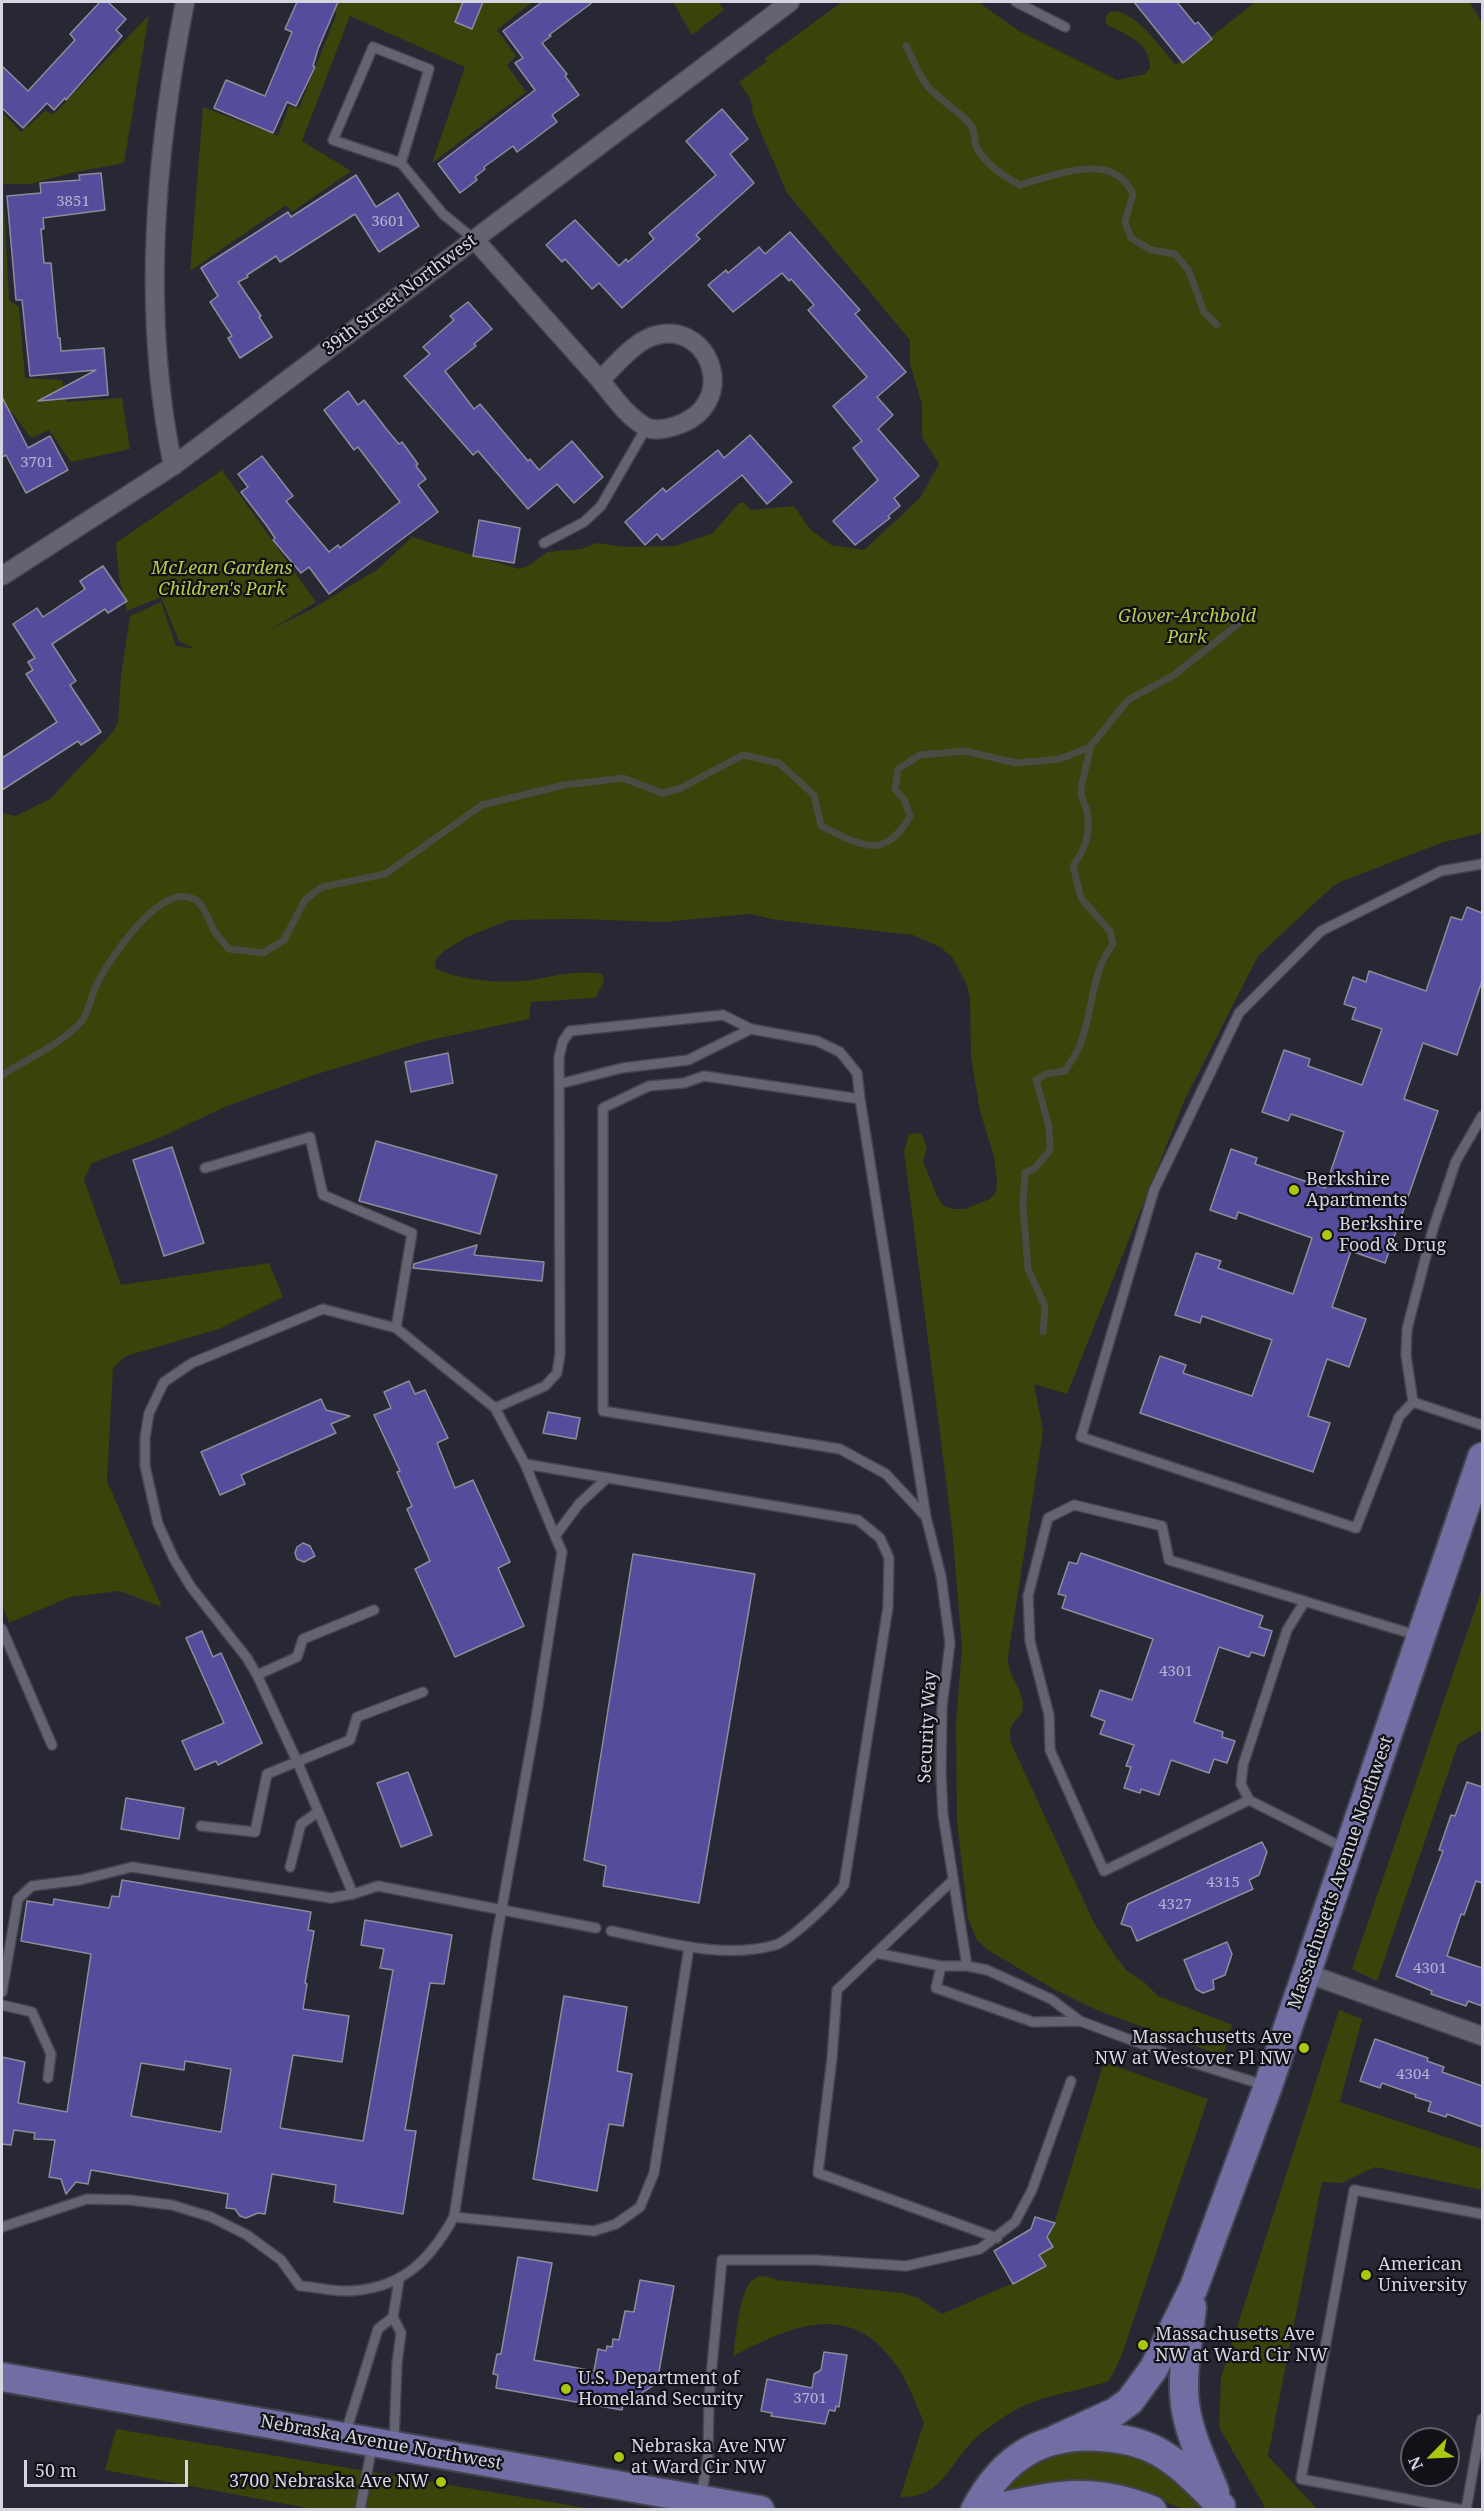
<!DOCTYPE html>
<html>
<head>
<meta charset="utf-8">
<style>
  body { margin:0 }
  #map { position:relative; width:1484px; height:2511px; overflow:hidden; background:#282835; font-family:"Noto Serif",serif }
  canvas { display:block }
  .frame { position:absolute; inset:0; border:3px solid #d5d6df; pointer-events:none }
  .north { position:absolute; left:1400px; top:2427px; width:60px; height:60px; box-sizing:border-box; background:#111117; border:2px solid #5f6067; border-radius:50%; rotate:246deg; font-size:16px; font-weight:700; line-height:24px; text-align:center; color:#d5d6df }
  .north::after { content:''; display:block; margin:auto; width:21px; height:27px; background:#adc610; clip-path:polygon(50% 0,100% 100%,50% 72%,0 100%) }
  .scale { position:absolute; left:24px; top:2460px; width:164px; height:27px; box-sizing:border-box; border:3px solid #d5d6df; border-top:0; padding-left:8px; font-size:18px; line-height:21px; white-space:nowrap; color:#d5d6df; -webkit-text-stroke:4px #111117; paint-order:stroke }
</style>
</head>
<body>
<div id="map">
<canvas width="1484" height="2511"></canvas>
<div class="frame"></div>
<div class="north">N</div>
<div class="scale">50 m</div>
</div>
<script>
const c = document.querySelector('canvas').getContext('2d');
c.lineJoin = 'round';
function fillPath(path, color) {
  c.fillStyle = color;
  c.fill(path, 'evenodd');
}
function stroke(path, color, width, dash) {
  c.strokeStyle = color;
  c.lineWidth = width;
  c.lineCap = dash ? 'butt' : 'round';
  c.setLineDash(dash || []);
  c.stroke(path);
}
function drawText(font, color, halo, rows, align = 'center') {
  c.font = font + ' "Noto Serif",serif';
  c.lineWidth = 4.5;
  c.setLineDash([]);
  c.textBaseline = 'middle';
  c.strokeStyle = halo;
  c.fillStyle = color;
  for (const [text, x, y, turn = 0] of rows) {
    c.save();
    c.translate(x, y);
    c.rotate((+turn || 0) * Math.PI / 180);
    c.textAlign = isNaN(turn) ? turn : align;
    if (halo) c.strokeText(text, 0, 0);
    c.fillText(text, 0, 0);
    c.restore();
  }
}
fillPath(new Path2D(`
  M334 2H532L497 30 516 56 507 65 526 92 432 163 465 67 350 16 302 141 351 171 292 212 286 205 190 271 203 107 278 136 289 106 299 108 337 13 331 8Z
  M673 2H719L724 10 692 35Z
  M842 2H978L1019 31 1117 80 1145 74 1150 68C1150 42 1127 35 1107 25L1105 18 1109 12C1132 5 1161 49 1176 65L1255 2H1470L1482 23V833L1444 842 1340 882 1332 887 1258 956 1185 1099 1067 1394 1034 1384 1043 1431 1008 1657C1007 1675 1023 1689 1023 1706 1023 1722 1006 1717 1011 1743L1094 1923 1116 1957 1127 1971 1144 1982 1158 1996 1232 2025 1223 2056 1101 2012 1055 1990 988 1950 977 1940 968 1919 957 1821 956 1724 962 1647 952 1528 904 1151 909 1134 921 1133 927 1148 923 1161 937 1196 944 1206 954 1209H965L990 1199 996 1192 997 1181 994 1157 980 1111 971 1057 970 999 967 985 952 957 940 947 913 935 777 920 749 914 663 922 577 919 509 920 467 937 444 951 436 959 435 968C456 980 499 983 523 981 550 978 574 969 602 974L604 982 595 998 531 1002 529 1019 425 1041 314 1075 227 1106 159 1138 92 1163 84 1179 121 1285 269 1263 283 1297 219 1329 126 1356 113 1368 107 1481 162 1607 120 1591 70 1597 9 1623 2 1604V813L16 816 50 799 113 732 118 722 121 676 130 616 161 602 176 646 196 649 179 641 161 597 127 611 119 577 116 543 222 470 316 602 271 629 312 609 378 569 412 537 519 569 530 565 547 552 581 549 597 543 625 547 675 546 713 533 739 503H745L751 510 794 506 810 529 831 545 864 550 920 498 939 464 922 437V404L910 364V340L787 193 753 114 751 100 739 82 767 61 765 58Z
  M149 15 124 163 71 173 30 184H3L9 300 19 307 25 378 62 380 66 402 122 398 130 449 71 462 49 430 31 438 11 411 2 414V112L21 132 45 111 54 114Z
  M1482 1589V1730L1458 1744 1377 1981 1352 1969Z
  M1339 2010 1362 2019 1340 2102 1482 2149V2190L1375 2167 1341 2183 1322 2182 1268 2456 1317 2509H1266L1219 2427 1221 2377Z
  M1104 2062 1208 2099 1121 2357 1109 2381C1073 2393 1032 2396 1001 2419 991 2426 980 2433 972 2442 946 2468 943 2497 900 2497L924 2422C917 2407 911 2390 903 2376 857 2298 799 2322 733 2356 736 2339 739 2288 754 2279 761 2274 769 2277 776 2280L903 2293 918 2298 942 2314 1038 2272 1046 2266 1039 2255 1053 2247 1047 2237 1053 2227Z
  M116 2429 592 2509H313L105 2470Z
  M1071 2451C1087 2451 1107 2448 1123 2451 1155 2459 1184 2483 1202 2509H1182L1157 2498 1007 2491C1019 2469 1048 2458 1071 2451Z`), '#39430a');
stroke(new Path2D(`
  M906 46C913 59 919 76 928 87 941 101 959 111 970 124 976 130 973 138 976 146 984 164 1003 176 1020 185 1054 176 1113 149 1133 194L1125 222 1131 238 1151 250 1175 254 1189 271 1204 312 1217 325
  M2 1075C27 1059 60 1045 81 1022 89 1013 91 995 97 984 109 959 156 890 188 897 205 900 207 920 215 932 219 938 225 944 229 949L263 953 284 940 305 900 322 887 385 874 482 805 564 785 623 778 662 793 679 789 743 755 779 763 814 795 821 826C859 844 884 863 910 816L905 801 895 789 898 769 920 755 965 751 1016 763 1060 759 1090 747 1128 700 1174 675 1252 613
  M1043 1332 1045 1306 1028 1269 1023 1205 1025 1173 1035 1168 1050 1150 1049 1127 1036 1080 1046 1074 1065 1071C1070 1063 1076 1055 1079 1047 1094 1013 1089 976 1113 944L1110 931 1081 898 1073 866C1086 848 1092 830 1086 808 1084 802 1080 796 1081 790 1083 776 1088 762 1090 747`), '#494c43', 7);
const building = new Path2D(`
  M100 2H108L126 19 116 30 122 36 66 100 65 98 54 110 47 103 23 128 2 108V66L28 91 75 40 70 34Z
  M297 2H338L318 49 313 66 315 67 296 106 287 102 273 133 214 108 226 80 265 96 292 32 285 29Z
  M463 2H483L472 29 455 22Z
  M542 2H593L549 35 551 36 542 43 567 74 565 76 579 95 552 115 557 122 517 152 513 146 484 167 485 169 475 177 477 180 460 193 438 164 535 90 515 63 523 58 503 31Z
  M1134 2H1177L1195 24 1198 22 1212 39 1183 63Z
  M722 109 748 139 730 154 754 183 696 235 700 239 622 308 599 283 592 289 565 259 562 262 546 245 575 220 619 266 626 259 628 262 654 239 649 233 716 175 686 141Z
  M101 173 105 210 43 218 44 229H41L44 263H51L58 338H60L61 351 104 348 108 395 38 401 96 370 30 376 22 300H16L7 196 41 193 40 183 80 180 79 175Z
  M356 175 376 207 398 193 419 226 379 252 355 214 280 262 276 256 247 275 248 277 238 282 261 316 259 317 272 337 240 358 228 338 232 336 210 302 218 296 201 268 288 212 291 217Z
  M790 232 860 310 855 314 906 372 877 397 893 415 878 429 919 476 894 498 900 506 888 516 890 518 855 545 833 521 878 480 853 448 862 441 833 406 867 377 808 310 814 305 791 279 789 281 782 273 733 312 708 285 726 270 728 273 759 247 765 254Z
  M468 302 492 329 474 344 476 346 445 371 474 409 480 404 528 461 530 459 539 470 572 441 603 477 574 503 557 484 528 509 478 451 473 455 404 376 430 354 423 347 454 320 450 316Z
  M348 391 358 405 364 400 388 431 399 444 402 442 418 464 416 466 426 479 418 485 438 512 329 594 309 567 301 573 273 540 275 538 267 526 241 492 248 487 238 474 262 456 293 496 286 501 329 552 338 545 340 548 400 502 358 447 354 450 324 410Z
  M2 397 28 448 50 436 68 470 26 493 6 455 2 457Z
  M750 435 792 482 767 504 742 475 662 540 657 534 645 545 625 522 663 488 666 492 718 450 724 458Z
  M479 520 520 528 514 563 473 556Z
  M103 566 127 601 108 613 105 609 52 644 76 681 70 685 101 732 81 745 78 741 2 790V758L57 722 26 674 33 670 28 662 35 658 13 624 37 608 43 617 85 589 80 581Z
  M1467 907 1482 913V981L1457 1055 1423 1043 1404 1099 1438 1111 1385 1263 1351 1251 1332 1307 1366 1319 1349 1367 1327 1359 1308 1416 1330 1423 1313 1472 1140 1413 1160 1356 1186 1365 1183 1373 1252 1396 1272 1340 1202 1316 1200 1323 1175 1315 1196 1253 1221 1261 1218 1268 1293 1294 1312 1238 1238 1212 1236 1219 1210 1210 1231 1149 1257 1158 1255 1164 1325 1188 1344 1132 1291 1114 1288 1121 1262 1112 1284 1050 1310 1059 1308 1066 1362 1085 1382 1029 1352 1019 1356 1008 1344 1004 1353 977 1366 982 1369 971 1426 991 1451 917 1462 920Z
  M448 1053 453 1083 411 1092 405 1062Z
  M376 1141 497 1175 480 1234 359 1201Z
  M172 1147 204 1243 164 1256 133 1160Z
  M477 1245 474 1255 544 1262 542 1281 413 1268 414 1264Z
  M409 1381 415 1394 425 1390 448 1438 437 1443 455 1488 473 1480 510 1562 498 1568 524 1626 455 1657 415 1569 430 1561 407 1509 412 1506 397 1472 400 1471 374 1415 391 1408 384 1392Z
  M321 1399 326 1410 350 1416 331 1424 336 1433 241 1475 245 1484 220 1495 201 1452Z
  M548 1412 580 1418 576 1439 543 1433Z
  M303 1543 310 1546 315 1556 304 1562 297 1559 295 1553 297 1547Z
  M1081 1553 1263 1616 1259 1627 1272 1631 1264 1656 1251 1652 1249 1657 1219 1647 1194 1722 1223 1732 1222 1737 1235 1741 1227 1763 1214 1759 1209 1773 1171 1760 1159 1795 1141 1789 1140 1793 1124 1788 1131 1767 1126 1766 1134 1745 1100 1734 1105 1721 1091 1716 1100 1690 1132 1700 1153 1639 1062 1608 1066 1596 1058 1594 1069 1562 1077 1564Z
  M633 1554 755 1574 699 1903 603 1886 606 1866 584 1860Z
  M202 1631 213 1657 221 1653 262 1743 218 1765 216 1761 195 1770 182 1741 224 1723 186 1638Z
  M408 1772 432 1835 401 1847 377 1783Z
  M1467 1782 1482 1787V1883L1476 1881 1464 1915 1461 1914 1447 1956 1482 1968V2006L1468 2001 1466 2006 1431 1994 1432 1991 1396 1976 1443 1851 1439 1850 1451 1815 1455 1816Z
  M126 1798 184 1808 179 1839 121 1829Z
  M1262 1842 1267 1852 1259 1875 1249 1880 1253 1889 1137 1941 1131 1927 1121 1924 1128 1904Z
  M122 1880 311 1912 308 1930 314 1931 305 1983 307 1984 303 2009 349 2016 342 2062 293 2055 280 2128 363 2141 393 1970 380 1968 384 1949 361 1945 365 1920 452 1935 444 1984 430 1983 405 2130 416 2131 403 2214 334 2202 336 2185 272 2174 265 2214 258 2213 246 2218 240 2216 235 2209 226 2208 228 2194 91 2170 88 2184 76 2182 66 2194 61 2179 49 2177 55 2140 34 2139 35 2133 14 2130 11 2145 2 2144V2057L25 2062 18 2103 67 2112 91 1954 21 1941 27 1901 53 1905 54 1899 109 1908 112 1896 119 1897ZM185 2061 231 2069 221 2132 131 2116 141 2063 184 2070Z
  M1227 1942 1232 1954 1225 1975 1213 1980 1214 1989 1203 1993 1196 1989 1184 1960Z
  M564 1996 627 2007 617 2071 632 2074 623 2126 609 2124 597 2191 533 2179Z
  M1375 2039 1428 2058 1427 2061 1444 2067 1442 2072 1482 2086V2127L1447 2114 1446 2117 1428 2111 1431 2102 1415 2097 1416 2095 1382 2083 1380 2088 1360 2081Z
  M1035 2217 1055 2223 1047 2237 1053 2247 1039 2255 1046 2266 1013 2284 994 2251 1031 2229Z
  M518 2257 552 2263 534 2360 594 2371 598 2349 606 2351 607 2346 612 2347 613 2339 619 2340 625 2311 634 2312 640 2280 674 2286 657 2383 630 2401V2406L623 2405 622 2410 496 2388 498 2375 493 2374 497 2354H501Z
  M824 2352 847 2355 839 2407 836 2406 835 2411 829 2410 825 2424 771 2416 772 2413 761 2411 767 2379 812 2388 814 2374 821 2370Z`);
fillPath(building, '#554c9c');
stroke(building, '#8c8c9c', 1.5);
const lane = new Path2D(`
  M1016 2 1065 27
  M401 163 333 140 373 47 429 69 401 163 443 214 475 240
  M544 543 584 522 601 506 646 428
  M559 1084 622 1068 688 1060 751 1029
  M1482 1116 1456 1161 1433 1229 1407 1329 1406 1355 1413 1402 1482 1425
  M205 1168 310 1137 323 1195 412 1233 396 1328
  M1413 1402 1399 1417 1356 1528 1081 1437 1154 1190 1239 1013 1321 931 1441 871 1482 864
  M495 1408 545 1386 557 1373 560 1354 559 1057 563 1041 570 1031 723 1015 751 1029 817 1041 840 1052 857 1073 860 1099
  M525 1464 858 1520 880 1538 889 1558 888 1607 844 1885C834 1899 790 1941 775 1945 723 1960 662 1941 611 1931
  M926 1517 860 1099 704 1076 684 1083 649 1086 603 1108V1411L840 1449 886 1474 926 1517 941 1576 950 1643 942 1707 941 1773 943 1815 967 1966
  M1305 1601 1287 1630 1243 1765 1241 1784 1249 1800 1346 1849
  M2 1629 52 1745
  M257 1675 297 1657 303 1639 374 1610
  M1249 1800 1104 1871 1050 1750 1049 1715 1030 1641 1028 1596 1048 1518 1074 1505 1162 1526 1169 1560 1419 1636
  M201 1826 255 1832 267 1774 350 1740 357 1717 423 1692
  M290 1867 301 1824 318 1812
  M953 1880 837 1990 832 2058 818 2173 997 2238
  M353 1894 297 1761 257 1675 247 1658 191 1587 174 1559 158 1524 145 1466V1438L149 1413 164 1382 192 1363 323 1309 396 1328 495 1408 525 1464 555 1536
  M876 1953 941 1966H967L987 1970 1051 1999 1080 2021 1187 2061 1264 2085
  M941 1966 936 1988 1033 2022 1080 2021
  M2 1992 18 1899 32 1886 80 1880 132 1867 331 1898 353 1894 378 1886 596 1928
  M2 2005 32 2012 51 2054 48 2078
  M454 2217 594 2231 616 2224 640 2207 654 2173 689 1947
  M2 2227 87 2199 130 2200 172 2205 211 2217 247 2235 281 2260 300 2286C315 2287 331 2291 346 2291 400 2290 429 2262 454 2217L496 1941 535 1724 562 1552 555 1536 579 1504 607 1478
  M345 2435 378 2329 393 2317
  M394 2442 397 2363 401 2333 393 2317 399 2280
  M701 2497 708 2456 709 2397 722 2260H816L906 2266 980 2249 1015 2222 1032 2190 1071 2081
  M360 2510 372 2446
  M1464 2510 1301 2479 1354 2190 1482 2214
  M1466 2510 1482 2419`);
const street = new Path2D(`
  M475 240 600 380C616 365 635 340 657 335 712 322 740 406 675 426 665 429 653 432 644 426 626 415 613 396 600 380
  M173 466C141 313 155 154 185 2
  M2 576 173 466 790 2
  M1306 1973 1482 2036`);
const primary = new Path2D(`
  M1192 2307C1189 2338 1181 2372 1185 2404 1189 2435 1204 2464 1215 2492
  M2 2377 760 2510
  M1056 2439 1115 2412 1130 2401 1154 2368 1194 2287 1268 2086 1482 1457
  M975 2510C1003 2457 1042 2433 1101 2437 1121 2438 1141 2442 1159 2452 1183 2466 1201 2486 1221 2506
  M986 2510C1050 2497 1087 2484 1152 2510`);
stroke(lane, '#44434f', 12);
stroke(street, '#44434f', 21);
stroke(primary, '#44434f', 32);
stroke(lane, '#636372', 9);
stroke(street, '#636372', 18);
stroke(primary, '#716ea3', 28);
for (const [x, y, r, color] of [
  [1294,1190,6,"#adc610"],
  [1327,1235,6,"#adc610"],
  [1304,2048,6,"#adc610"],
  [1366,2275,6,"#adc610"],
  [1143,2345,6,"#adc610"],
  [566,2389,6,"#adc610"],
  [619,2457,6,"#adc610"],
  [441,2482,6,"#adc610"]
]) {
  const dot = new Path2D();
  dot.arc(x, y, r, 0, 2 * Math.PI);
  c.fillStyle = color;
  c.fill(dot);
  stroke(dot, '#111117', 2);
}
drawText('15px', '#b5b4ce', null, [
  ["3851",73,202],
  ["3601",388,222],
  ["3701",37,463],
  ["4301",1176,1672],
  ["4315",1223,1883],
  ["4327",1175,1905],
  ["4301",1430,1969],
  ["4304",1413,2075],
  ["3701",810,2399]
]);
drawText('18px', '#d5d6df', '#111117', [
  ["39th Street Northwest",400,295,-37],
  ["Security Way",928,1727,-87],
  ["Massachusetts Avenue Northwest",1341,1873,-71],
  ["Nebraska Avenue Northwest",381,2443,10]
]);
drawText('italic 18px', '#b7ce4d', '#111117', [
  ["McLean Gardens",222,569],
  ["Children's Park",222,590],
  ["Glover-Archbold",1187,617],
  ["Park",1187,638]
]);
drawText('18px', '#d5d6df', '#111117', [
  ["Berkshire",1306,1180],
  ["Apartments",1306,1201],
  ["Berkshire",1339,1225],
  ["Food & Drug",1339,1246],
  ["Massachusetts Ave",1292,2038,"right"],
  ["NW at Westover Pl NW",1292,2059,"right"],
  ["American",1378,2265],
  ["University",1378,2286],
  ["Massachusetts Ave",1155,2335],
  ["NW at Ward Cir NW",1155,2356],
  ["U.S. Department of",578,2379],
  ["Homeland Security",578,2400],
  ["Nebraska Ave NW",631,2447],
  ["at Ward Cir NW",631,2468],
  ["3700 Nebraska Ave NW",429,2482,"right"]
], 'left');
</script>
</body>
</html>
